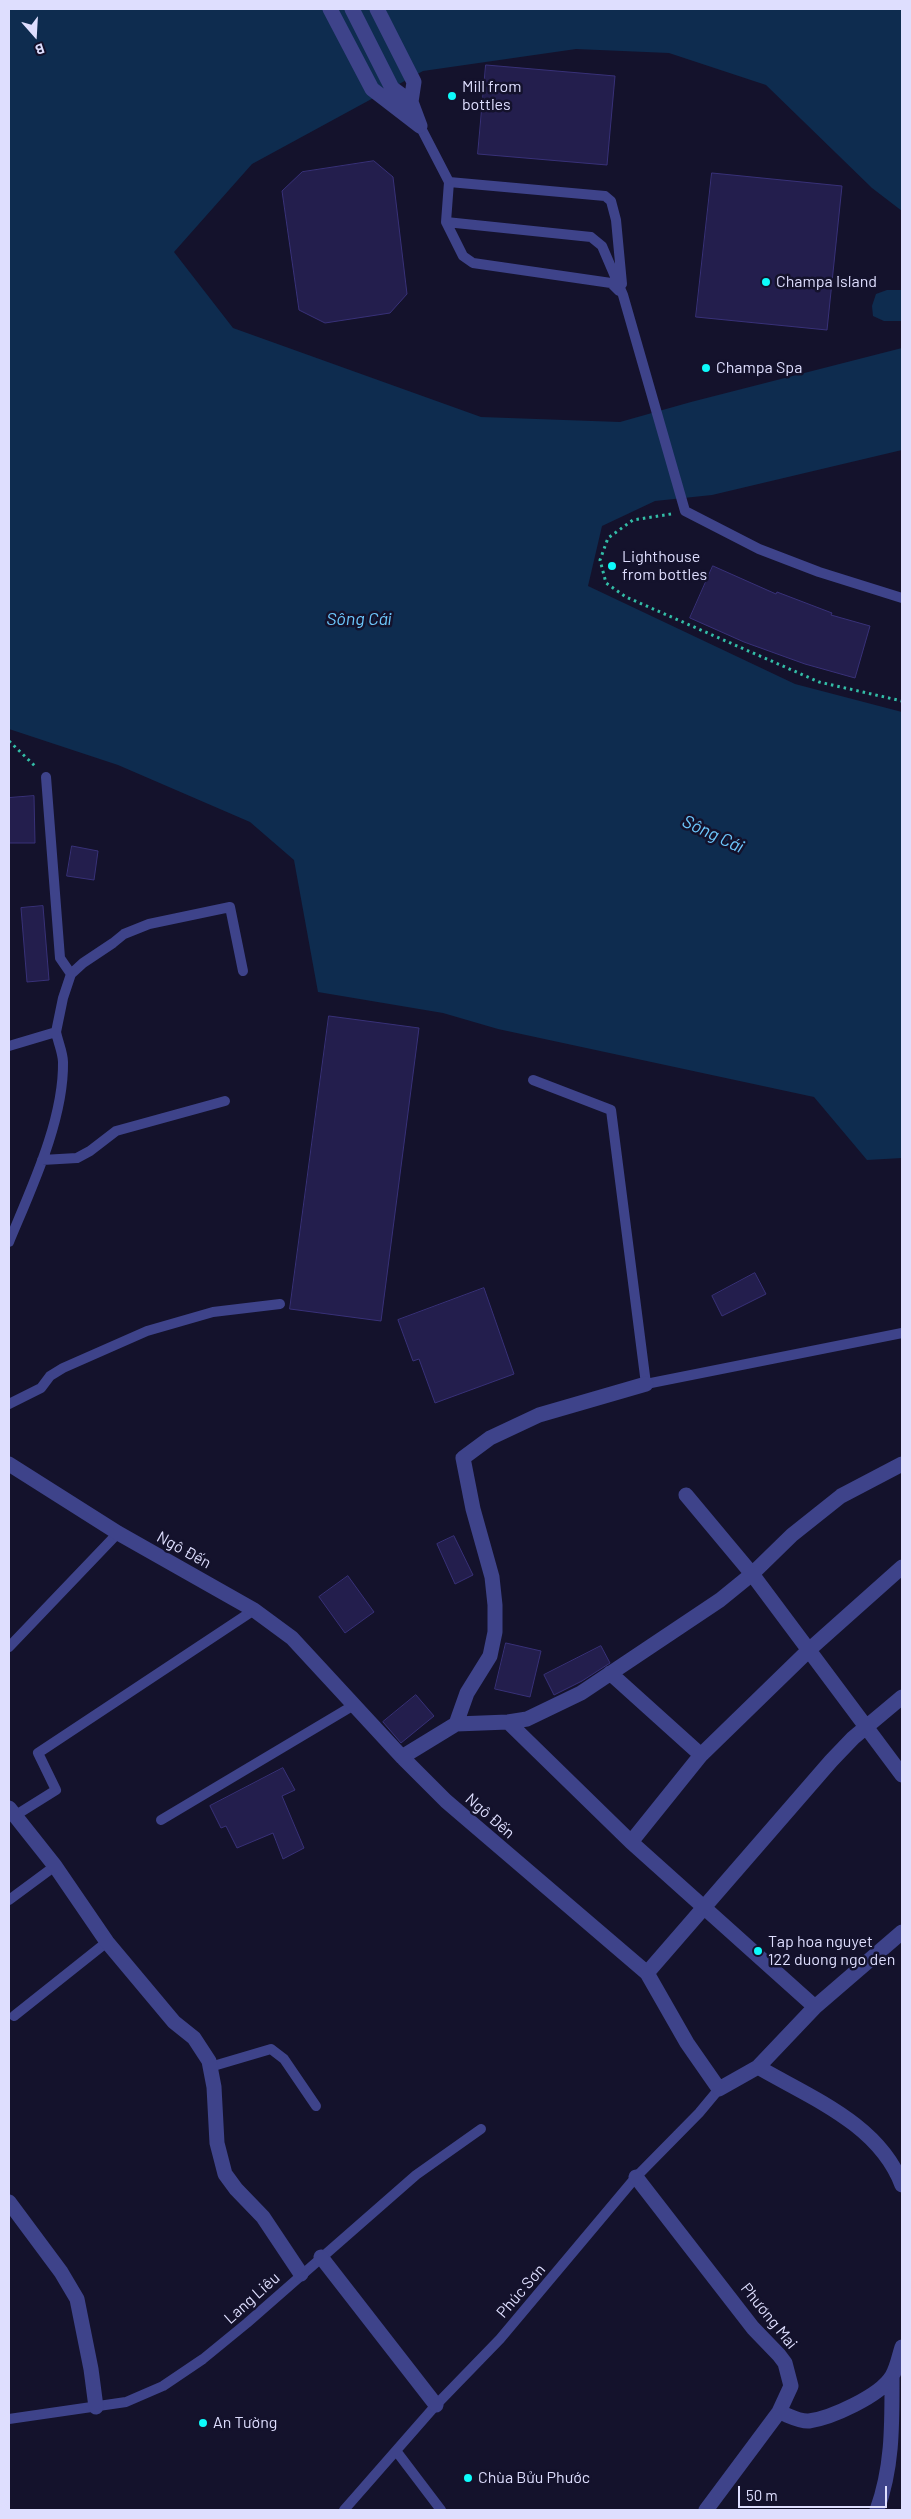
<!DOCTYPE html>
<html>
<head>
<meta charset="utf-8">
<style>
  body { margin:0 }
  #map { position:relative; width:911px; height:2519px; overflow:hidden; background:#14122c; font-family:Barlow,sans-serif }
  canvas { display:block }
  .frame { position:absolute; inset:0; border:10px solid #dedefe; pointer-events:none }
  .north { position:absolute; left:10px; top:10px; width:50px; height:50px; -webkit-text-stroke:4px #14122c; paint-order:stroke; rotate:161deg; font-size:14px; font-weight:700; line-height:20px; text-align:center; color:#dedefe }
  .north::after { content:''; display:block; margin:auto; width:18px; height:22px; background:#dedefe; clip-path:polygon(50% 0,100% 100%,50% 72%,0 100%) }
  .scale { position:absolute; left:738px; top:2486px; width:149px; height:22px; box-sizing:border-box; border:2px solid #dedefe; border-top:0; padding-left:6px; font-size:15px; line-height:18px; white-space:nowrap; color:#dedefe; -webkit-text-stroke:4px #14122c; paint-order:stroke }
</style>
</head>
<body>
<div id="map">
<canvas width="911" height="2519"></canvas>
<div class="frame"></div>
<div class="north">B</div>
<div class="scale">50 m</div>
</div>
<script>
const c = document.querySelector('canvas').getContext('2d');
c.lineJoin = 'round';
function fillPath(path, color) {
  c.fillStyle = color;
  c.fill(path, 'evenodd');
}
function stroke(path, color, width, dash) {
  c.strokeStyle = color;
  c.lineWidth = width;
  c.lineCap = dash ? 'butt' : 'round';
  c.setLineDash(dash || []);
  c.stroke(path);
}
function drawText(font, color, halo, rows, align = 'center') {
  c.font = font + ' Barlow,sans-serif';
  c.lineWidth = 5;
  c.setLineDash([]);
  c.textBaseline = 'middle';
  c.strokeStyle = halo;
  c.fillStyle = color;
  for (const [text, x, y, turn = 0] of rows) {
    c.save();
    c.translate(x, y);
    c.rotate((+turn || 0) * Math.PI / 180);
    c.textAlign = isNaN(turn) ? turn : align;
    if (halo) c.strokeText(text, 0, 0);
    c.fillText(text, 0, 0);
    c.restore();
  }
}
fillPath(new Path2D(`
  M9 9H902V211L872 188 766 85 669 53 576 49 423 71 252 164 174 252 233 328 481 417 620 422 691 402 902 348V450L712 495 655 501 602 526 588 586 795 684 902 712V1158L867 1160 814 1097 498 1029 443 1013 318 992 294 860 250 822 118 765 9 729Z
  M887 290H902V321H884L873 316 872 306 876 294Z`), '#0e2c4f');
const building = new Path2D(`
  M486 65 615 76 607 165 478 154Z
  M374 161 393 177 407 294 390 313 325 323 299 310 282 191 302 172Z
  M712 173 842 186 827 330 696 317Z
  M713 566 776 594 777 592 832 613 831 615 870 626 855 678 805 664 744 642 690 618Z
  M34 796 35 843H9V798Z
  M72 846 98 851 94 880 67 876Z
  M43 906 49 980 27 982 21 908Z
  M329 1016 419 1028 381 1321 290 1309Z
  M755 1273 766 1294 722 1316 712 1296Z
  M484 1288 514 1374 435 1403 419 1359 413 1361 398 1320Z
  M454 1536 473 1575 455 1584 437 1544Z
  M348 1576 374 1612 345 1633 319 1597Z
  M506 1643 541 1651 530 1697 495 1689Z
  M601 1646 610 1663 582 1681 554 1695 544 1675Z
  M416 1695 434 1716 401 1743 383 1722Z
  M283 1768 295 1790 282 1796 304 1848 283 1859 273 1833 237 1848 226 1826 221 1828 210 1806Z`);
fillPath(building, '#231e4d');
stroke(building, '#383178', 1);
stroke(new Path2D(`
  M671 514 633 520 608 538 600 560 606 583 626 597 819 682 902 701
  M9 741 37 768`), '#33bda7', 3, [2.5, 4]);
stroke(new Path2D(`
  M420 126 449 182 446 222 463 256 473 263 611 283 619 291
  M449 182 605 196 611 201 616 220 622 284
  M446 222 591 237 602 246 623 295 685 511 759 549 819 572 902 598
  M46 777 60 958 71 974
  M56 1032 63 998 71 974 83 963 113 943 124 934 149 924 230 907 243 971
  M9 1046 56 1032C58 1042 63 1053 63 1062 64 1120 31 1189 9 1242
  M533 1080 611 1110 646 1384 902 1333
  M42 1160 77 1158 90 1151 116 1131 225 1101
  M9 1404 41 1388 50 1376 63 1368 147 1331 213 1312 280 1304
  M9 1647 118 1533
  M16 1815 56 1790 38 1753 254 1610
  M161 1820 354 1705
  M9 1900 55 1866
  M14 2016 107 1942
  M210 2067 271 2049 284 2059 316 2106
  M9 2419 126 2402 163 2386 203 2359 247 2323 416 2175 481 2129
  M397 2452 441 2510
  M344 2510 436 2405 500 2339 636 2177 699 2113 719 2089`), '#3e438a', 10);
stroke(new Path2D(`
  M330 9 372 89 420 126
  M352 9 392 88 411 102
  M377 9 414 82 411 102 420 126
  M9 1464 118 1533 254 1610 292 1638 402 1757 446 1801 647 1973 687 2043 719 2089 758 2067 815 2007 902 1932
  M686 1495 752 1574 902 1775
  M610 1673 701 1755
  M508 1722 631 1842 815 2007
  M456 1724 467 1693 490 1656 495 1632V1605L492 1577 473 1509 463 1458 490 1438 539 1415 646 1384
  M402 1757 456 1724 508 1722 527 1719 581 1693 720 1600 752 1574 792 1535 841 1496 902 1464
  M9 1808 55 1866 107 1942 174 2022 194 2038 209 2061 214 2087 217 2143 225 2174 236 2189 263 2217 301 2274
  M631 1842 701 1755 810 1649 902 1567
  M647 1973 831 1761 853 1738 902 1697
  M758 2067C811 2098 879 2124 902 2185
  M636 2177 753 2328 779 2355 785 2363 791 2386 779 2412 706 2510
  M9 2202 61 2272 77 2299 91 2369 96 2407
  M321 2257 436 2405
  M779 2412C788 2415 800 2422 809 2421 831 2418 880 2396 892 2376 897 2368 899 2356 902 2347
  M877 2510C893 2466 892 2423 892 2376`), '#3e438a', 15);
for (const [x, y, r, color] of [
  [452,96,5,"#0dfbfb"],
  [766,282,5,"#0dfbfb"],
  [706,368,5,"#0dfbfb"],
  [612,566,5,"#0dfbfb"],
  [758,1951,5,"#0dfbfb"],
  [203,2423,5,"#0dfbfb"],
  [468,2478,5,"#0dfbfb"]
]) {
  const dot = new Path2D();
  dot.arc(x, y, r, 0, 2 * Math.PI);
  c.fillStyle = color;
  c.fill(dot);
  stroke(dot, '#14122c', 2);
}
drawText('16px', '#dedefe', '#14122c', [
  ["Mill from",462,87],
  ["bottles",462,105],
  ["Champa Island",776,282],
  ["Champa Spa",716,368],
  ["Lighthouse",622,557],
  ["from bottles",622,575],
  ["Tap hoa nguyet",768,1942],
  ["122 duong ngo den",768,1960],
  ["An Tường",213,2423],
  ["Chùa Bửu Phước",478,2478]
], 'left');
drawText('16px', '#dedefe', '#14122c', [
  ["Ngô Đến",184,1550,29],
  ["Ngô Đến",490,1816,41],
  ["Phúc Sơn",521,2291,-49],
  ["Lang Liêu",252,2298,-42],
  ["Phương Mai",769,2316,51]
]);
drawText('italic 18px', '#6dc8fd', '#14122c', [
  ["Sông Cái",359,619],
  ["Sông Cái",713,834,25]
]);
</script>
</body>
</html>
